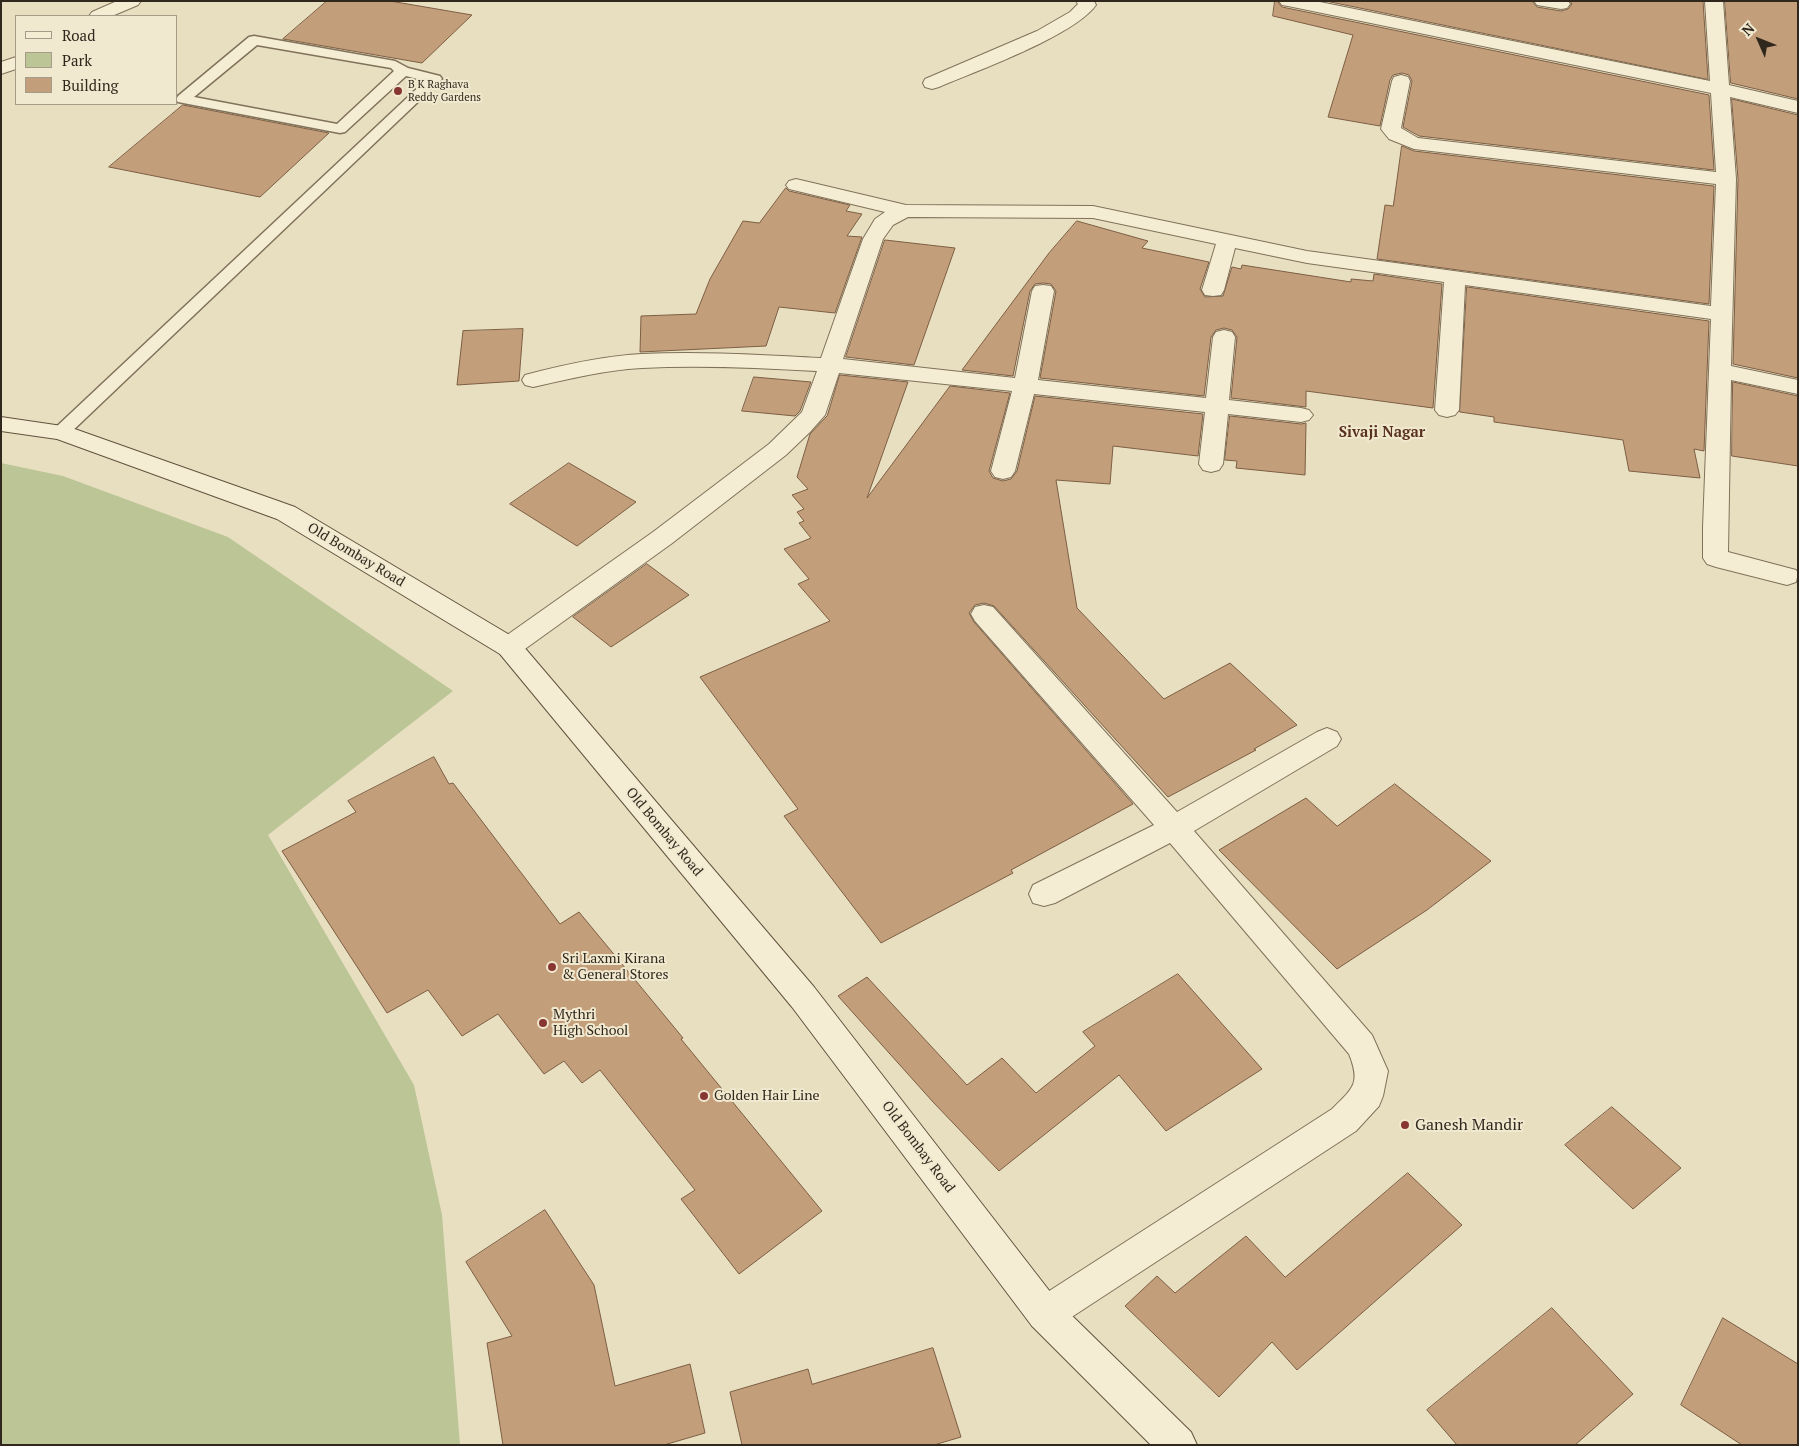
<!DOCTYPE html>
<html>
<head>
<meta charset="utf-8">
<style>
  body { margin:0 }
  #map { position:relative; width:1799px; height:1446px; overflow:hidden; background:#e8dfc1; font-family:"PT Serif",serif }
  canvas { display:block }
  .frame { position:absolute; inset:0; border:2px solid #31281d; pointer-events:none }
  .legend { position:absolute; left:15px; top:15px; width:162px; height:90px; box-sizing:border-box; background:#f1e9cf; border:1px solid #a49c88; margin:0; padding:6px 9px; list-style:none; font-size:15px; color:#31281d }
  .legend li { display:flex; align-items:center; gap:10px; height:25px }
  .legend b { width:25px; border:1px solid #a49c88 }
  .north { position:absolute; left:1734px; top:15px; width:50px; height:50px; -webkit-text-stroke:4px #f1e9cf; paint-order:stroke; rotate:314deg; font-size:14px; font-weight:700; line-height:20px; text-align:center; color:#31281d }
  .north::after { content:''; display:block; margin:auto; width:18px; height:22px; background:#31281d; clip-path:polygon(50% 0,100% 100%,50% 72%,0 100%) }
</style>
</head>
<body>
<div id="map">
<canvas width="1799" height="1446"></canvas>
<div class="frame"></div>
<ul class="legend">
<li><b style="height:6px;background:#f4edd3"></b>Road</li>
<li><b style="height:14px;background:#bcc596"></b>Park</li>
<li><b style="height:14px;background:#c39e7a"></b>Building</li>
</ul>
<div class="north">N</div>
</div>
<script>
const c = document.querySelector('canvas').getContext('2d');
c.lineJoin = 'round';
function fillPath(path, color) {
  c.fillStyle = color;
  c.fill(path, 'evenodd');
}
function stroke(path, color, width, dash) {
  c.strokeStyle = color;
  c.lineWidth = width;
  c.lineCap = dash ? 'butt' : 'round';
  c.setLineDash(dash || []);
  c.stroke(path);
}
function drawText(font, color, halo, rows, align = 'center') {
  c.font = font + ' "PT Serif",serif';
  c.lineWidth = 4;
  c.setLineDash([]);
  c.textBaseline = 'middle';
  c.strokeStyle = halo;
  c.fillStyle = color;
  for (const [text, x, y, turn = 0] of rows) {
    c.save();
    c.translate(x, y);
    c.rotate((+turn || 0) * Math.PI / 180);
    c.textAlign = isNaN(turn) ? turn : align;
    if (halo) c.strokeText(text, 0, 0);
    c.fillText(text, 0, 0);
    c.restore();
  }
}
fillPath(new Path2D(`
  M1 463 63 476 228 537 453 691 268 835 414 1085 442 1215 460 1445H1Z`), '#bcc596');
const building = new Path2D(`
  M327 1H390L472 15 422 63 283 39Z
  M1275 1H1277L1282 7 1709 95 1714 170 1419 136 1403 127 1412 81 1409 75 1402 73 1393 75 1390 80 1380 126 1328 117 1353 35 1273 16Z
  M1326 1H1532L1537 7 1561 11 1568 9 1572 4 1570 1H1703L1708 79Z
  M1725 1H1798V99L1731 83Z
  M1732 99 1798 115V378L1733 364 1738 179Z
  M183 105 329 133 260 197 109 167Z
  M1402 146 1414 151 1714 186 1709 304 1377 259 1385 205 1393 206Z
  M786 188 789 191 850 205 846 211 862 214 847 236 862 237 835 313 779 307 766 346 640 352 641 316 696 314 710 279 743 221 759 223Z
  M1077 221 1148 241 1142 248 1209 262 1200 289 1205 297 1223 296 1232 267 1241 269 1242 265 1351 282V279L1373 281 1374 274 1442 284 1433 408 1306 391V407L1231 398 1237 337 1232 330 1224 328 1216 330 1211 337 1204 396 1040 378 1056 291 1051 284 1043 283 1035 284 1030 291 1013 376 962 370 1049 253Z
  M885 240 955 248 914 365 846 357Z
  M1467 287 1709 321 1704 451 1694 449 1700 478 1629 471 1623 440 1494 422V417L1460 412Z
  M523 329 519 381 457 385 463 331Z
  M840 375 908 382 867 498 950 386 1010 393 989 471 993 478 1003 481 1011 479 1017 471 1035 396 1203 414 1198 456 1113 446 1110 484 1056 480 1077 608 1164 699 1230 663 1297 725 1254 749 1256 750 1168 797 994 606 984 603 975 605 969 613 974 622 1133 804 1011 870 1013 873 881 943 784 816 798 809 700 677 830 621 798 584 809 579 784 549 811 538 799 523 804 521 797 512 804 509 792 495 808 489 797 477 810 434 827 416Z
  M754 377 811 382 800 411 795 416 742 411Z
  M1733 382 1798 396V466L1732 456Z
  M1230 416 1301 424 1306 423 1305 475 1236 468 1237 461 1225 460Z
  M569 463 636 502 577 546 510 504Z
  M647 564 689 595 611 647 573 617Z
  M434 757 449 784 453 783 560 924 579 912 683 1038 681 1039 822 1211 739 1274 681 1199 695 1190 600 1070 582 1083 564 1061 544 1074 498 1014 462 1036 428 990 387 1013 282 851 356 812 348 801Z
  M1395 784 1491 861 1427 910 1337 969 1219 850 1306 798 1337 826Z
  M1178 974 1262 1069 1166 1131 1119 1075 999 1171 933 1102 838 996 867 977 967 1085 1002 1058 1036 1093 1095 1046 1083 1032Z
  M1612 1107 1681 1168 1633 1209 1565 1145Z
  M1408 1173 1462 1225 1297 1370 1272 1342 1219 1397 1125 1306 1157 1276 1175 1293 1246 1236 1285 1277Z
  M545 1210 594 1285 615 1386 690 1364 705 1433 664 1445H503L487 1343 512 1336 466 1262Z
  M1552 1308 1633 1394 1575 1445H1457L1427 1410Z
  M1723 1318 1798 1364V1445H1742L1681 1405Z
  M933 1348 961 1437 934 1445H742L730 1392 808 1369 812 1384Z`);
fillPath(building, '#c39e7a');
stroke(building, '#7c5e43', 1);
const lane = new Path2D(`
  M254 36 395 61 408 68 440 76 442 79 67 436 61 438 55 436 52 432 55 428 425 81 406 76 345 132 340 133 178 102 176 100 178 96 249 37ZM257 45 391 68 394 71 337 124 194 97Z`);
const street = new Path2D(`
  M117 1H141L138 5 112 16H89L92 12Z
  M1076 1H1094L1096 5C1074 36 976 71 939 87L932 89 925 87 923 83 925 79 1037 31 1070 12 1078 4Z
  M1279 1H1315L1710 81 1705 1H1723L1729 85 1798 101V113L1730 97 1736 179 1731 366 1798 380V394L1731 380 1728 552 1796 570 1798 573 1796 582 1787 585 1716 567 1707 564 1703 558V527L1711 319 1465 285 1459 410 1455 415 1447 417 1439 415 1435 410 1444 282 1307 263 1235 248 1224 290 1221 295 1213 296 1205 295 1202 290 1216 244 1093 218 908 217 893 225 883 239 843 359 1015 378 1032 291 1035 286 1043 285 1051 286 1054 291 1038 380 1206 398 1213 337 1216 332 1224 330 1232 332 1235 337 1229 400 1301 408 1309 410 1313 415 1309 420 1301 422 1228 414 1223 464 1219 470 1211 472 1203 470 1199 464 1205 412 1034 394 1015 471 1011 477 1003 479 995 477 991 471 1012 391 839 373 825 415 810 432 786 455 671 544 518 654 509 657 500 654 496 647 500 640 653 532 769 444 802 412 817 371C758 368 700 365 642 368 605 370 569 379 533 387L525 385 522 380 525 375C563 365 602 356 642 354 701 351 762 355 821 358L863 239 875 219 885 212 789 189 786 185 789 181 796 179 906 205 1093 206 1307 251 1711 306 1716 184 1414 149 1389 139 1381 129 1392 81 1394 77 1401 75 1408 77 1410 81 1401 128 1418 138 1716 172 1711 93 1288 6 1282 5Z
  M1534 1H1568L1570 4 1567 8 1561 9 1537 5Z
  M16 57V69L1 74V62Z
  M984 605 993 607 1177 812 1317 732 1327 728 1337 732 1341 739 1337 746 1194 831 1372 1035 1388 1071 1383 1096 1379 1106 1356 1131 1058 1326 1045 1332 1032 1326 1027 1314 1032 1302 1332 1109C1353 1088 1361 1084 1349 1054L1170 843 1055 903 1044 906 1033 903 1029 894 1033 885 1154 825 975 621 971 614 975 607Z`);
const secondary = new Path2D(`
  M1 417 69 427 295 507 518 640 814 987 1058 1302 1191 1432 1197 1445H1151L1032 1326 792 1007 500 654 277 519 57 439 1 431Z`);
stroke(lane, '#80715a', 3);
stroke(street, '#80715a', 2);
stroke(secondary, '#62523e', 2);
fillPath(lane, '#f4edd3');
fillPath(street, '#f4edd3');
fillPath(secondary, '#f4edd3');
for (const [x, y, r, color] of [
  [398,91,5,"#883631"],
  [552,967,5,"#883631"],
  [543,1023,5,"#883631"],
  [704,1096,5,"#883631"],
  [1405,1125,5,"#883631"]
]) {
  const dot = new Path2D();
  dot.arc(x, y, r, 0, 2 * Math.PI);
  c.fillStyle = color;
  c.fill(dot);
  stroke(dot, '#f1e9cf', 2);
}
drawText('11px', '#31281d', '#f1e9cf', [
  ["B K Raghava",408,85],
  ["Reddy Gardens",408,98]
], 'left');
drawText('14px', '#31281d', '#f1e9cf', [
  ["Old Bombay Road",356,555,31],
  ["Old Bombay Road",664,832,50],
  ["Old Bombay Road",918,1147,53]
]);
drawText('14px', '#31281d', '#f1e9cf', [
  ["Sri Laxmi Kirana",562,959],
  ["& General Stores",562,975],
  ["Mythri",553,1015],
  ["High School",553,1031],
  ["Golden Hair Line",714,1096]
], 'left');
drawText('bold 15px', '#593121', '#f1e9cf', [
  ["Sivaji Nagar",1382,433]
]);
drawText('16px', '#31281d', '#f1e9cf', [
  ["Ganesh Mandir",1415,1125]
], 'left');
</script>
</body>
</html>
